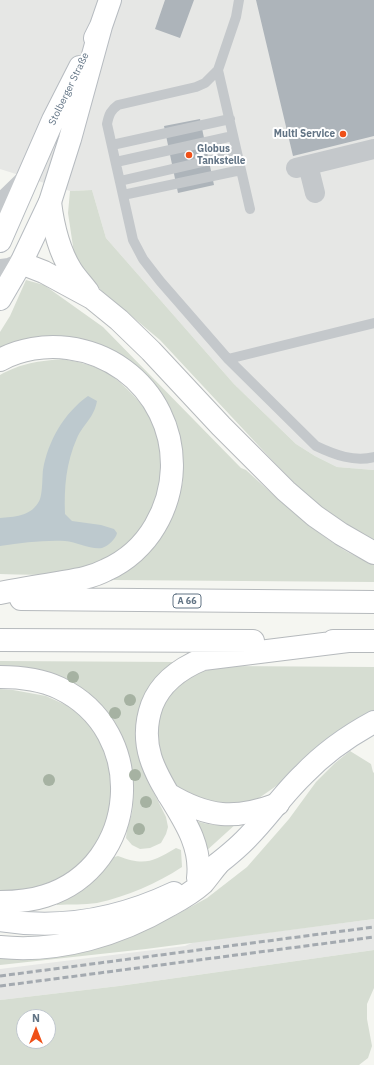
<!DOCTYPE html>
<html>
<head>
<meta charset="utf-8">
<style>
  body { margin:0 }
  #map { position:relative; width:374px; height:1065px; overflow:hidden; background:#f5f6f1; font-family:"IBM Plex Sans",sans-serif }
  canvas { display:block }
  .north { position:absolute; left:16px; top:1009px; width:40px; height:40px; box-sizing:border-box; background:#fff; border:1px solid #c0c7ce; border-radius:50%; rotate:0deg; font-size:11px; font-weight:700; line-height:16px; text-align:center; color:#627485 }
  .north::after { content:''; display:block; margin:auto; width:14px; height:18px; background:#ef5018; clip-path:polygon(50% 0,100% 100%,50% 72%,0 100%) }
</style>
</head>
<body>
<div id="map">
<canvas width="374" height="1065"></canvas>
<div class="north">N</div>
</div>
<script>
const c = document.querySelector('canvas').getContext('2d');
c.lineJoin = 'round';
function fillPath(path, color) {
  c.fillStyle = color;
  c.fill(path, 'evenodd');
}
function stroke(path, color, width, dash) {
  c.strokeStyle = color;
  c.lineWidth = width;
  c.lineCap = dash ? 'butt' : 'round';
  c.setLineDash(dash || []);
  c.stroke(path);
}
function drawText(font, color, halo, rows, align = 'center') {
  c.font = font + ' "IBM Plex Sans",sans-serif';
  c.lineWidth = 4;
  c.setLineDash([]);
  c.textBaseline = 'middle';
  c.strokeStyle = halo;
  c.fillStyle = color;
  for (const [text, x, y, turn = 0] of rows) {
    c.save();
    c.translate(x, y);
    c.rotate((+turn || 0) * Math.PI / 180);
    c.textAlign = isNaN(turn) ? turn : align;
    if (halo) c.strokeText(text, 0, 0);
    c.fillText(text, 0, 0);
    c.restore();
  }
}
fillPath(new Path2D(`
  M0 0H374V470L337 467 315 456 296 444 234 384 106 238 92 190 70 191 0 169Z
  M374 919V950L119 986 0 1000V969L185 946 194 942Z`), '#e6e7e5');
fillPath(new Path2D(`
  M92 190 106 238 234 384 296 444 315 456 337 467 374 470V542L361 536 307 496 271 459 160 340 103 292 89 278 74 253 68 213 70 191Z
  M26 280 44 285 103 327 241 468 246 470C276 497 306 526 341 548 351 555 363 559 374 565V582L113 580 133 566 148 554 160 538 170 521 178 501 183 481 182 455 179 436 123 359 0 352V332L10 316Z
  M63 359C78 362 93 365 106 372 115 377 123 385 130 392 137 399 146 408 150 418 165 446 166 483 153 512 148 522 138 532 130 540 120 550 107 561 93 566 63 577 31 575 0 574V375C22 363 38 361 63 359Z
  M0 661 178 662 142 704 136 727 137 750 145 775 166 817 168 827 166 834 161 843 150 848 140 849 132 845 126 838 127 830 132 813 134 790 131 765 123 741 110 718 94 701 0 670Z
  M225 666 374 667V713L303 760 279 784 259 798 236 807 216 808 174 786 162 769 155 723 165 701 180 683 200 672Z
  M0 689 13 690 46 696 68 706 86 719 101 736 111 761 112 814 86 863 41 891 0 892Z
  M350 751 371 764 373 772 374 773V919L146 949 0 965V958L147 929 176 915 207 898 247 867 289 819 316 782 335 763Z
  M190 819C206 825 221 827 237 823L205 852Z
  M176 848 181 850 182 867C156 884 128 896 97 903 84 905 70 904 57 905L56 902 76 893 105 869 114 857 118 856C144 866 153 862 176 848Z
  M374 950V988L367 1004V1019L372 1046 368 1058 359 1065H0V1000L119 986ZM24 1017H48V1041H24Z`), '#d6ddd2');
fillPath(new Path2D(`
  M88 396 97 401C94 418 84 423 77 438 66 463 64 487 65 514L72 521 101 525 114 529 117 533C116 539 108 546 102 548 91 550 77 542 65 541 43 540 22 543 0 546V518C14 517 30 516 38 503 43 497 42 478 43 470 48 441 64 413 88 396Z`), '#bdc9ce');
fillPath(new Path2D(`
  M165 0H194L180 38 155 29Z
  M256 0H374V136L293 156Z
  M200 119 214 185 178 193 164 126Z`), '#adb4ba');
const secondary = new Path2D(`
  M95 38 101 26 110 0
  M0 241 53 120 80 67
  M0 299 21 263 50 202 70 139 101 26
  M203 875C219 863 234 852 248 837 267 818 283 794 303 775 324 753 348 736 374 722
  M0 920C61 930 119 919 174 893`);
const highway = new Path2D(`
  M50 202C53 226 58 249 71 270 76 278 83 285 88 292
  M21 263 44 272 92 298 119 320 151 351 221 426 286 491 315 516 341 534 374 553
  M0 360C20 349 45 345 68 348 153 359 199 451 155 526 144 545 126 561 106 570 91 578 74 580 57 583 38 586 19 589 0 593
  M21 599 374 602
  M0 640 253 641
  M333 641H374
  M0 677C21 677 40 679 59 688 150 731 140 866 45 896 30 901 15 902 0 902
  M168 794C208 818 235 820 278 804
  M198 878C206 813 126 777 152 705 161 682 181 668 203 659L348 641
  M0 947C59 953 119 935 170 905 181 899 193 892 203 883 208 877 213 870 218 864`);
stroke(secondary, '#b6bbc0', 24);
stroke(highway, '#b6babd', 24);
stroke(new Path2D(`
  M239 0 236 17 218 70 205 83 196 87 118 105C111 110 109 114 107 124L133 240 143 259 160 281 228 359 316 446C335 455 354 462 374 457
  M218 70 250 209
  M112 145 230 119
  M116 162 233 136
  M120 181 237 154
  M123 195 241 170
  M228 359 374 323`), '#c4c8cb', 10);
stroke(new Path2D(`
  M308 165 315 193
  M296 168 374 149
  M0 204 26 179
  M0 269 9 268 21 263`), '#c4c8cb', 20);
stroke(secondary, '#fff', 22);
stroke(highway, '#fff', 22);
stroke(new Path2D(`
  M0 976 374 927
  M0 986 374 937`), '#a4aab0', 3, [6, 3]);
c.fillStyle = '#a6b2a2';
for (const [x, y] of [
  [73,677],
  [130,700],
  [115,713],
  [135,775],
  [49,780],
  [146,802],
  [139,829]
]) {
  c.beginPath();
  c.arc(x, y, 6, 0, 2 * Math.PI);
  c.fill();
}
for (const [x, y, r, color] of [
  [343,134,4,"#ef5018"],
  [189,155,4,"#ef5018"]
]) {
  const dot = new Path2D();
  dot.arc(x, y, r, 0, 2 * Math.PI);
  c.fillStyle = color;
  c.fill(dot);
  stroke(dot, '#fff', 1.5);
}
for (const [x, y, w] of [
  [187,601,28]
]) {
  const box = new Path2D();
  box.roundRect(x - w / 2, y - 7, w, 14, 3);
  c.fillStyle = '#fff';
  c.fill(box);
  stroke(box, '#627485', 1);
}
drawText('bold 9px', '#627485', null, [
  ["A 66",187,601]
]);
drawText('10px', '#627485', '#fff', [
  ["Stolberger Straße",69,89,-64]
]);
drawText('bold 10px', '#627485', '#fff', [
  ["Multi Service",335,134],
  ["Globus",197,149,"left"],
  ["Tankstelle",197,161,"left"]
], 'right');
</script>
</body>
</html>
